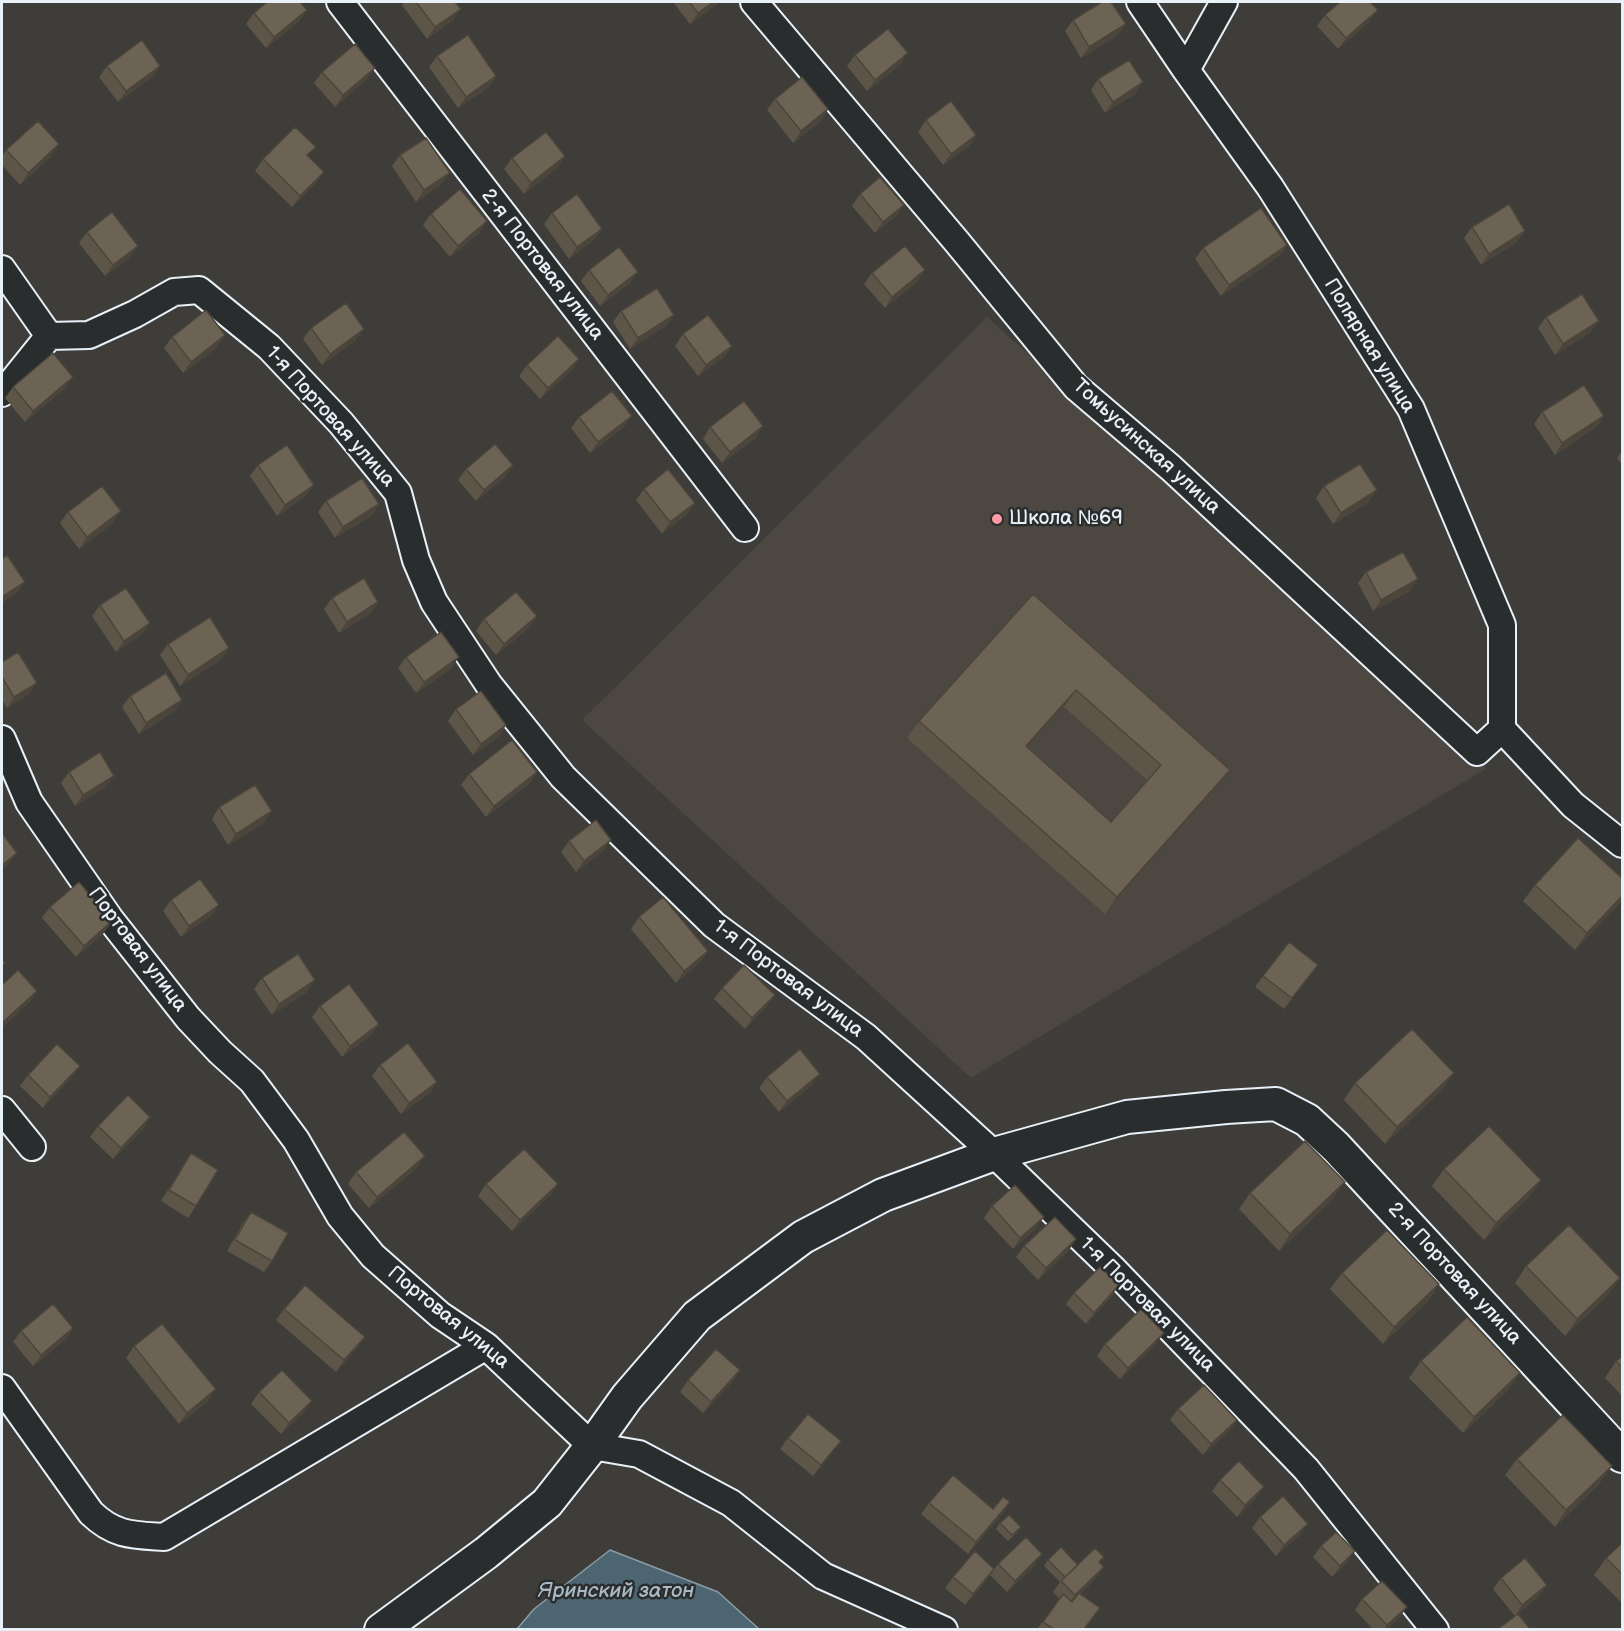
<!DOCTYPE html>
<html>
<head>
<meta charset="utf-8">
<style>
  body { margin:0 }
  #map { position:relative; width:1624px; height:1631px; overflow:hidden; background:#3e3d39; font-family:"Balsamiq Sans",sans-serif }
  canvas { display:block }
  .frame { position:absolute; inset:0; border:3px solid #e8f1f8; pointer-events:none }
</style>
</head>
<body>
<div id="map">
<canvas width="1624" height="1631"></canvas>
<div class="frame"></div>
</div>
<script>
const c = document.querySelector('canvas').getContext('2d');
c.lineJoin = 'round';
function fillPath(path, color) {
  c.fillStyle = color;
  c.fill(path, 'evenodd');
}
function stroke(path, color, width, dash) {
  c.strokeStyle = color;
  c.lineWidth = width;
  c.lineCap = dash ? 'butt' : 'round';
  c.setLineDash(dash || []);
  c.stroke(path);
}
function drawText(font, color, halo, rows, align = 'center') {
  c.font = font + ' "Balsamiq Sans",sans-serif';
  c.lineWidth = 5;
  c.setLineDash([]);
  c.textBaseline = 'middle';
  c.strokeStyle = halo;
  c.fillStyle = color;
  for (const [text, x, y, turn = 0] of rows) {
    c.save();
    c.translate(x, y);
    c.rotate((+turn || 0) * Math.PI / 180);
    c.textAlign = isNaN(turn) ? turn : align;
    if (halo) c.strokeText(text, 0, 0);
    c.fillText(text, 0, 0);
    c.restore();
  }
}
fillPath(new Path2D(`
  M987 317 1487 768 971 1078 582 720Z`), '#4c4841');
const water = new Path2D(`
  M610 1550 718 1592 759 1629H517L534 1609Z`);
fillPath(water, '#4d6571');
stroke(water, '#8b9da7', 1.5);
const minor = new Path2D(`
  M340 2 745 528
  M754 2 957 242 1076 387 1171 468 1477 752 1502 729V625L1411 409 1270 187 1186 70 1140 2
  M1186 70 1224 2
  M2 269 49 336
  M2 393 12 382 49 336 89 335 135 314 174 292 199 290 269 347 341 423 398 493 416 560 434 602 489 685 563 777 714 925 866 1037 994 1154 1112 1268 1306 1469 1435 1630
  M1502 729 1573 805 1622 844
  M2 739 29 802 110 919 188 1018 220 1052 252 1081 296 1140 340 1216 373 1256 440 1315 486 1346 592 1446 639 1454 731 1503 823 1576 944 1630
  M2 1110 32 1147
  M2 1388 91 1513C115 1536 133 1535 164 1537L486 1346`);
const tertiary = new Path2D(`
  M381 1630 486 1553 547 1503 592 1446 627 1397 697 1316 803 1237 883 1195 994 1154 1127 1117 1226 1107 1276 1104 1307 1120 1336 1147 1622 1456`);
stroke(minor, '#e8f1f8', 30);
stroke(tertiary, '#e8f1f8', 36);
stroke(minor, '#2a2d2e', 26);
stroke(tertiary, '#2a2d2e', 32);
fillPath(new Path2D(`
  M404 2H455L453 20 427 39 402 5Z
  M673 2H720L690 24Z
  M307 10 299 21 266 48 246 24 254 13Z
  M1325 15 1370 21 1338 49 1317 26Z
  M1073 20 1118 35 1081 58 1065 31Z
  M855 55 900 65 867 91 847 66Z
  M437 56 496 76 489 87 458 108 429 67Z
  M107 66H160L152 77 118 102 99 77Z
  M322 72 367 79 335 107 314 83Z
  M1098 79 1135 94 1105 113 1091 90Z
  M775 99 828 109 821 121 793 143 767 110Z
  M926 120 976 135 969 146 943 165 918 132Z
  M6 150 51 156 20 185 2 165V157Z
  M400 155 442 184 416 202 392 166Z
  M565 156 557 168 524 194 504 169 512 158Z
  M309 157 316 183 292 207 255 171 263 159Z
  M860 194 904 205 896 216 875 233 852 206Z
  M552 213 602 229 594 240 569 259 544 224Z
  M431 214 487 221 479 233 450 257 423 225Z
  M1472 227 1525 231 1517 242 1481 265 1464 238Z
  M87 232 130 257 105 276 79 243Z
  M1287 245 1279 256 1221 296 1195 259 1203 248Z
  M589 270 630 283 600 306 581 281Z
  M872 273 918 281 885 308 864 284Z
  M621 311 674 315 666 326 630 349 613 322Z
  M1546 317 1591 332 1555 355 1538 328Z
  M311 328 356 340 322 365 303 339Z
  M683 334 732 346 724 357 698 376 675 346Z
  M225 335 217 347 183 373 164 348 172 337Z
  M527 365 572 370 540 399 519 376Z
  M73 377 65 388 25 422 5 398 13 387Z
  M1542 412 1604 416 1596 427 1555 455 1534 424Z
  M579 417 624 427 590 453 571 428Z
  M710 427 756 438 722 463 703 439Z
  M1623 450V466L1617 458Z
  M258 465 306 496 277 516 250 476Z
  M513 465 505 477 476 501 458 480 466 469Z
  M1324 486 1369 502 1333 524 1316 498Z
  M644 489 695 503 687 514 662 534 636 500Z
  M326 501 379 504 371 516 335 538 318 512Z
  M68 512 113 523 79 549 60 523Z
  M1366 572 1410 591 1373 611 1358 583Z
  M1033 594 1218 787 1105 914 907 738 919 721ZM1064 707 1147 780 1111 822 1027 748Z
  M332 598 371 613 339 633 324 609Z
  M100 605 150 623 142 634 116 652 92 616Z
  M484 619 529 628 496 655 476 631Z
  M168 644 222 659 180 686 160 655Z
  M406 657 451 669 416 693 398 668Z
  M2 662 29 694 7 708 2 700Z
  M130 696 175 711 139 734 122 707Z
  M456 709 506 725 498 737 473 755 448 721Z
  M69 772 106 787 75 806 61 783Z
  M469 774 530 783 486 817 461 785Z
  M219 807 264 823 228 845 212 819Z
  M611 840 603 851 576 872 561 852 569 841Z
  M1623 879V898L1619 904 1575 950 1523 901 1535 885Z
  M171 900 211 916 181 937 163 911Z
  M50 907 105 932 76 957 42 918Z
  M639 917 708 951 700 962 676 983 631 929Z
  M1263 976H1310L1284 1009 1255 987Z
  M262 978 307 992 272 1015 254 989Z
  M722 988 767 1006 745 1029 714 999Z
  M320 1006 379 1024 371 1035 342 1057 312 1017Z
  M380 1065 430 1093 401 1114 372 1076Z
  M1454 1073 1442 1090 1385 1144 1344 1100 1355 1083Z
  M28 1075 72 1077 43 1108 20 1086Z
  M767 1077 812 1085 779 1112 759 1088Z
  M150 1117 143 1129 113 1159 90 1137 98 1126Z
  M191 1153 196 1206 188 1218 161 1201Z
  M417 1168 369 1208 348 1184 356 1172Z
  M1444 1169 1541 1180 1529 1197 1484 1240 1432 1186Z
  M486 1184H558L550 1195 512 1231 478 1196Z
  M1250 1193 1333 1199 1279 1251 1239 1209Z
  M992 1206 1036 1228 1013 1249 984 1218Z
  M251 1212 272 1261 264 1272 227 1251 243 1223Z
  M1076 1239 1069 1250 1038 1280 1016 1257 1024 1246Z
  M1526 1266 1620 1278 1608 1295 1565 1336 1515 1283Z
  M1342 1273 1439 1284 1428 1301 1383 1344 1330 1289Z
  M1074 1293 1111 1297 1086 1324 1066 1304Z
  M284 1309 365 1337 357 1348 336 1372 276 1320Z
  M73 1328 66 1339 33 1366 13 1342 21 1331Z
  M1105 1344H1156L1120 1379 1097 1356Z
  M134 1346 208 1401 179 1424 126 1358Z
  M1623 1356V1397L1605 1378 1616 1361Z
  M1421 1361 1509 1389 1463 1433 1409 1378Z
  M740 1370 732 1382 703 1413 680 1392 688 1380Z
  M259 1392 304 1412 281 1434 251 1404Z
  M1178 1409 1237 1420 1229 1431 1203 1455 1170 1420Z
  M788 1438 833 1452 813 1476 780 1449Z
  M1517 1459 1600 1483 1555 1527 1505 1475Z
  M1220 1480 1256 1498 1237 1517 1212 1491Z
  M1010 1502 1002 1514 968 1554 921 1514 929 1503 993 1509Z
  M1260 1517 1300 1535 1276 1556 1252 1528Z
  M1000 1523 1021 1527 1017 1532 1008 1541 996 1529Z
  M1623 1542V1604L1594 1575 1606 1558Z
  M1321 1546 1347 1563 1332 1577 1313 1557Z
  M1048 1560 1078 1565 1100 1562 1104 1567 1096 1578 1080 1594 1085 1629H1037L1060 1599 1053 1592 1060 1582 1044 1566Z
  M998 1564 1035 1565 1007 1592 990 1575Z
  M953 1577 987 1580 965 1605 945 1588Z
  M1501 1578 1539 1596 1515 1616 1493 1589Z
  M1362 1599 1407 1607 1399 1618 1387 1629H1373L1355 1610Z`), '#5d5548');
fillPath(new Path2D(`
  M713 2H720L690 24 698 13Z
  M461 9 453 20 427 39 435 27Z
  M307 10 299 21 266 48 274 37Z
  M1378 10 1370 21 1338 49 1346 38Z
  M1126 24 1118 35 1081 58 1089 47Z
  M908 53 900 65 867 91 875 80Z
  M160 66 152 77 118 102 126 91Z
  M375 68 367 79 335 107 343 95Z
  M496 76 489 87 458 108 466 97Z
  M1143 82 1135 94 1105 113 1113 102Z
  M828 109 821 121 793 143 801 131Z
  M976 135 969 146 943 165 951 154Z
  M59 144 51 156 20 185 28 173Z
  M565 156 557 168 524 194 531 183Z
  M324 172 316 183 292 207 300 196Z
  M450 173 442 184 416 202 424 190Z
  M904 205 896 216 875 233 883 222Z
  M487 221 479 233 450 257 458 246Z
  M602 229 594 240 569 259 577 247Z
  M1525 231 1517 242 1481 265 1489 254Z
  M1287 245 1279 256 1221 296 1229 285Z
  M138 246 130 257 105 276 113 265Z
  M925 270 918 281 885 308 892 297Z
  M638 272 630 283 600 306 608 295Z
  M674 315 666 326 630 349 638 338Z
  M1599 321 1591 332 1555 355 1563 344Z
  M364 329 356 340 322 365 330 354Z
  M225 335 217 347 183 373 191 362Z
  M732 346 724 357 698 376 706 365Z
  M579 359 572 370 540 399 548 388Z
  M73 377 65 388 25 422 33 411Z
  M632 416 624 427 590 453 598 442Z
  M1604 416 1596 427 1555 455 1562 443Z
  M763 426 756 438 722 463 730 452Z
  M513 465 505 477 476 501 484 490Z
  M314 485 306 496 277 516 285 505Z
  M1377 490 1369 502 1333 524 1341 513Z
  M695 503 687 514 662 534 670 522Z
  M379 504 371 516 335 538 343 527Z
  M121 511 113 523 79 549 87 537Z
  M1418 579 1410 591 1373 611 1381 600Z
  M25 582 17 593 2 603V597Z
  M378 602 371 613 339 633 347 622Z
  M537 616 529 628 496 655 504 644Z
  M150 623 142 634 116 652 124 641Z
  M229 648 222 659 180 686 188 675Z
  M459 657 451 669 416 693 424 682Z
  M37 683 29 694 7 708 14 697Z
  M1076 690 1064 707 1014 763 1026 746Z
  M182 700 175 711 139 734 146 723Z
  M506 725 498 737 473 755 481 744Z
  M1230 770 1218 787 1105 914 1117 897Z
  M537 772 530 783 486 817 494 806Z
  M114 776 106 787 75 806 83 795Z
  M272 811 264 823 228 845 236 834Z
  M611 840 603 851 576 872 584 861Z
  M17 853 9 864 2 870V865Z
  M1623 895V898L1619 904 1575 950 1587 933Z
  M219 905 211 916 181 937 189 926Z
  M112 921 105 932 76 957 84 946Z
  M708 951 700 962 676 983 684 971Z
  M1318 965 1310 976 1284 1009 1292 998Z
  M315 980 307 992 272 1015 279 1004Z
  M37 991 29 1003 2 1028V1023Z
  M775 995 767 1006 745 1029 752 1018Z
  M379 1024 371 1035 342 1057 350 1046Z
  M80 1066 72 1077 43 1108 50 1097Z
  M1454 1073 1442 1090 1385 1144 1397 1127Z
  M820 1074 812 1085 779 1112 787 1101Z
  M437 1082 430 1093 401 1114 409 1103Z
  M150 1117 143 1129 113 1159 121 1148Z
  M425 1156 417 1168 369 1208 377 1197Z
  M1541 1180 1529 1197 1484 1240 1496 1223Z
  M1345 1182 1333 1199 1279 1251 1290 1234Z
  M558 1184 550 1195 512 1231 520 1220Z
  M1044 1217 1036 1228 1013 1249 1020 1238Z
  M1076 1239 1069 1250 1038 1280 1046 1268Z
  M1620 1278 1608 1295 1565 1336 1577 1319Z
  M1439 1284 1428 1301 1383 1344 1394 1327Z
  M1119 1285 1111 1297 1086 1324 1094 1313Z
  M73 1328 66 1339 33 1366 41 1355Z
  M1164 1333 1156 1344 1120 1379 1128 1368Z
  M365 1337 357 1348 336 1372 344 1360Z
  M740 1370 732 1382 703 1413 711 1402Z
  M1520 1373 1509 1389 1463 1433 1474 1417Z
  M216 1389 208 1401 179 1424 187 1413Z
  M312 1401 304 1412 281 1434 289 1423Z
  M1237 1420 1229 1431 1203 1455 1211 1444Z
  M841 1441 833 1452 813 1476 821 1465Z
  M1612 1466 1600 1483 1555 1527 1566 1510Z
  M1264 1487 1256 1498 1237 1517 1245 1505Z
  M1010 1502 1002 1514 968 1554 976 1542Z
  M1308 1524 1300 1535 1276 1556 1284 1545Z
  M1355 1551 1347 1563 1332 1577 1340 1566Z
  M1042 1554 1035 1565 1007 1592 1015 1581Z
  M1104 1567 1096 1578 1067 1606 1075 1595Z
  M994 1569 987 1580 965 1605 973 1594Z
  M1547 1585 1539 1596 1515 1616 1522 1605Z
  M1407 1607 1399 1618 1387 1629H1384L1387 1625Z`), '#4c453b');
const building = new Path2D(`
  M267 2H300L307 10 274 37 254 13Z
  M416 2H455L461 9 435 27Z
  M689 2H713L698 13Z
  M1102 2H1111L1126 24 1089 47 1073 20Z
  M1340 2H1370L1378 10 1346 38 1325 15Z
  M888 29 908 53 875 80 855 55Z
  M468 35 496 76 466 97 437 56Z
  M142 40 160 66 126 91 107 66Z
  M355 44 375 68 343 95 322 72Z
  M1129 60 1143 82 1113 102 1098 79Z
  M802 77 828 109 801 131 775 99Z
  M951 101 976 135 951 154 926 120Z
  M38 121 59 144 28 173 6 150Z
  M295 127 316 147 307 155 324 172 300 196 263 159Z
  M546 132 565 156 531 183 512 158Z
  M426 138 450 173 424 190 400 155Z
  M880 177 904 205 883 222 860 194Z
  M460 189 487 221 458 246 431 214Z
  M577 194 602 229 577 247 552 213Z
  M1509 204 1525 231 1489 254 1472 227Z
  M1261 208 1287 245 1229 285 1203 248Z
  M112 212 138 246 113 265 87 232Z
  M905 246 925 270 892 297 872 273Z
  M619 247 638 272 608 295 589 270Z
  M657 288 674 315 638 338 621 311Z
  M1582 294 1599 321 1563 344 1546 317Z
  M346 303 364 329 330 354 311 328Z
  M206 310 225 335 191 362 172 337Z
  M708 315 732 346 706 365 683 334Z
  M558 336 579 359 548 388 527 365Z
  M53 353 73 377 33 411 13 387Z
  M1584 385 1604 416 1562 443 1542 412Z
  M612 391 632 416 598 442 579 417Z
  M744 401 763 426 730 452 710 427Z
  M495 444 513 465 484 490 466 469Z
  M287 445 314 485 285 505 258 465Z
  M1360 464 1377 490 1341 513 1324 486Z
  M668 469 695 503 670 522 644 489Z
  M362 478 379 504 343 527 326 501Z
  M102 486 121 511 87 537 68 512Z
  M1403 552 1418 579 1381 600 1366 572Z
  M7 555 25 582 2 597V559Z
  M364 578 378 602 347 622 332 598Z
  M126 588 150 623 124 641 100 605Z
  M516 592 537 616 504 644 484 619Z
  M1033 594 1230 770 1117 897 919 721ZM1076 690 1161 765 1111 822 1026 746Z
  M210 617 229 648 188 675 168 644Z
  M441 632 459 657 424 682 406 657Z
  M18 652 37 683 14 697 2 677V662Z
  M166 673 182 700 146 723 130 696Z
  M481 691 506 725 481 744 456 709Z
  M512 740 537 772 494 806 469 774Z
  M100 752 114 776 83 795 69 772Z
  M255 785 272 811 236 834 219 807Z
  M596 820 611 840 584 861 569 841Z
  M2 833 17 853 2 865Z
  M1578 838 1623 879V895L1587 933 1535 885Z
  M200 879 219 905 189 926 171 900Z
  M79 882 112 921 84 946 50 907Z
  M663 897 708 951 684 971 639 917Z
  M1289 942 1318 965 1292 998 1263 976Z
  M298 954 315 980 279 1004 262 978Z
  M2 959 5 963 2 966Z
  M744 965 775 995 752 1018 722 988Z
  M18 970 37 991 2 1023V985Z
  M349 984 379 1024 350 1046 320 1006Z
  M1412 1029 1454 1073 1397 1127 1355 1083Z
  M408 1043 437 1082 409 1103 380 1065Z
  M57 1044 80 1066 50 1097 28 1075Z
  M800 1049 820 1074 787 1101 767 1077Z
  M128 1095 150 1117 121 1148 98 1126Z
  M1489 1126 1541 1180 1496 1223 1444 1169Z
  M404 1132 425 1156 377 1197 356 1172Z
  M1305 1141 1345 1182 1290 1234 1250 1193Z
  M524 1149 558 1184 520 1220 486 1184Z
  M191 1153 218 1170 196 1206 169 1190Z
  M1015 1185 1044 1217 1020 1238 992 1206Z
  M251 1212 288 1233 272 1261 235 1240Z
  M1055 1217 1076 1239 1046 1268 1024 1246Z
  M1569 1225 1620 1278 1577 1319 1526 1266Z
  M1387 1230 1439 1284 1394 1327 1342 1273Z
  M1100 1267 1119 1285 1094 1313 1074 1293Z
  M305 1285 365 1337 344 1360 284 1309Z
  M53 1304 73 1328 41 1355 21 1331Z
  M1141 1309 1164 1333 1128 1368 1105 1344Z
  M1467 1317 1520 1373 1474 1417 1421 1361Z
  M162 1324 216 1389 187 1413 134 1346Z
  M716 1349 740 1370 711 1402 688 1380Z
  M1623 1356V1368L1616 1361Z
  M282 1370 312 1401 289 1423 259 1392Z
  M1204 1385 1237 1420 1211 1444 1178 1409Z
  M808 1414 841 1441 821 1465 788 1438Z
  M1563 1415 1612 1466 1566 1510 1517 1459Z
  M1239 1461 1264 1487 1245 1505 1220 1480Z
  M953 1475 993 1509 1003 1497 1010 1502 976 1542 929 1503Z
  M1283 1496 1308 1524 1284 1545 1260 1517Z
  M1009 1515 1021 1527 1012 1535 1000 1523Z
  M1336 1532 1355 1551 1340 1566 1321 1546Z
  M1026 1537 1042 1554 1015 1581 998 1564Z
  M1623 1542V1575L1606 1558Z
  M1061 1547 1078 1565 1065 1577 1048 1560Z
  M1095 1548 1104 1557 1099 1562 1104 1567 1075 1595 1061 1581Z
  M975 1551 994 1569 973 1594 953 1577Z
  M1525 1558 1547 1585 1522 1605 1501 1578Z
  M1382 1581 1407 1607 1387 1625 1362 1599Z
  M1079 1593 1100 1608 1084 1629H1054L1043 1622 1063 1594 1072 1602Z
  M1518 1614 1530 1629H1498Z`);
fillPath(building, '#6c6354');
stroke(building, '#4c453b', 1.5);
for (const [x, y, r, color] of [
  [997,519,6,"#ff9aa2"]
]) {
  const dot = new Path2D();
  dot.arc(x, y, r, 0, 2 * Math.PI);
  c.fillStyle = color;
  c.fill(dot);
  stroke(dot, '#2a2d2e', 2);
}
drawText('20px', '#e8f1f8', '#2a2d2e', [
  ["2-я Портовая улица",542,265,52],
  ["Полярная улица",1369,346,58],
  ["1-я Портовая улица",330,417,48],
  ["Томьусинская улица",1146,447,42],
  ["Портовая улица",137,950,53],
  ["1-я Портовая улица",788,979,37],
  ["2-я Портовая улица",1454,1274,47],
  ["1-я Портовая улица",1147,1305,45],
  ["Портовая улица",448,1318,39]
]);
drawText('20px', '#e8f1f8', '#2a2d2e', [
  ["Школа №69",1009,519]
], 'left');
drawText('italic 21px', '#aab9c2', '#2a2d2e', [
  ["Яринский затон",616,1592]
]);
</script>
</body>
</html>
